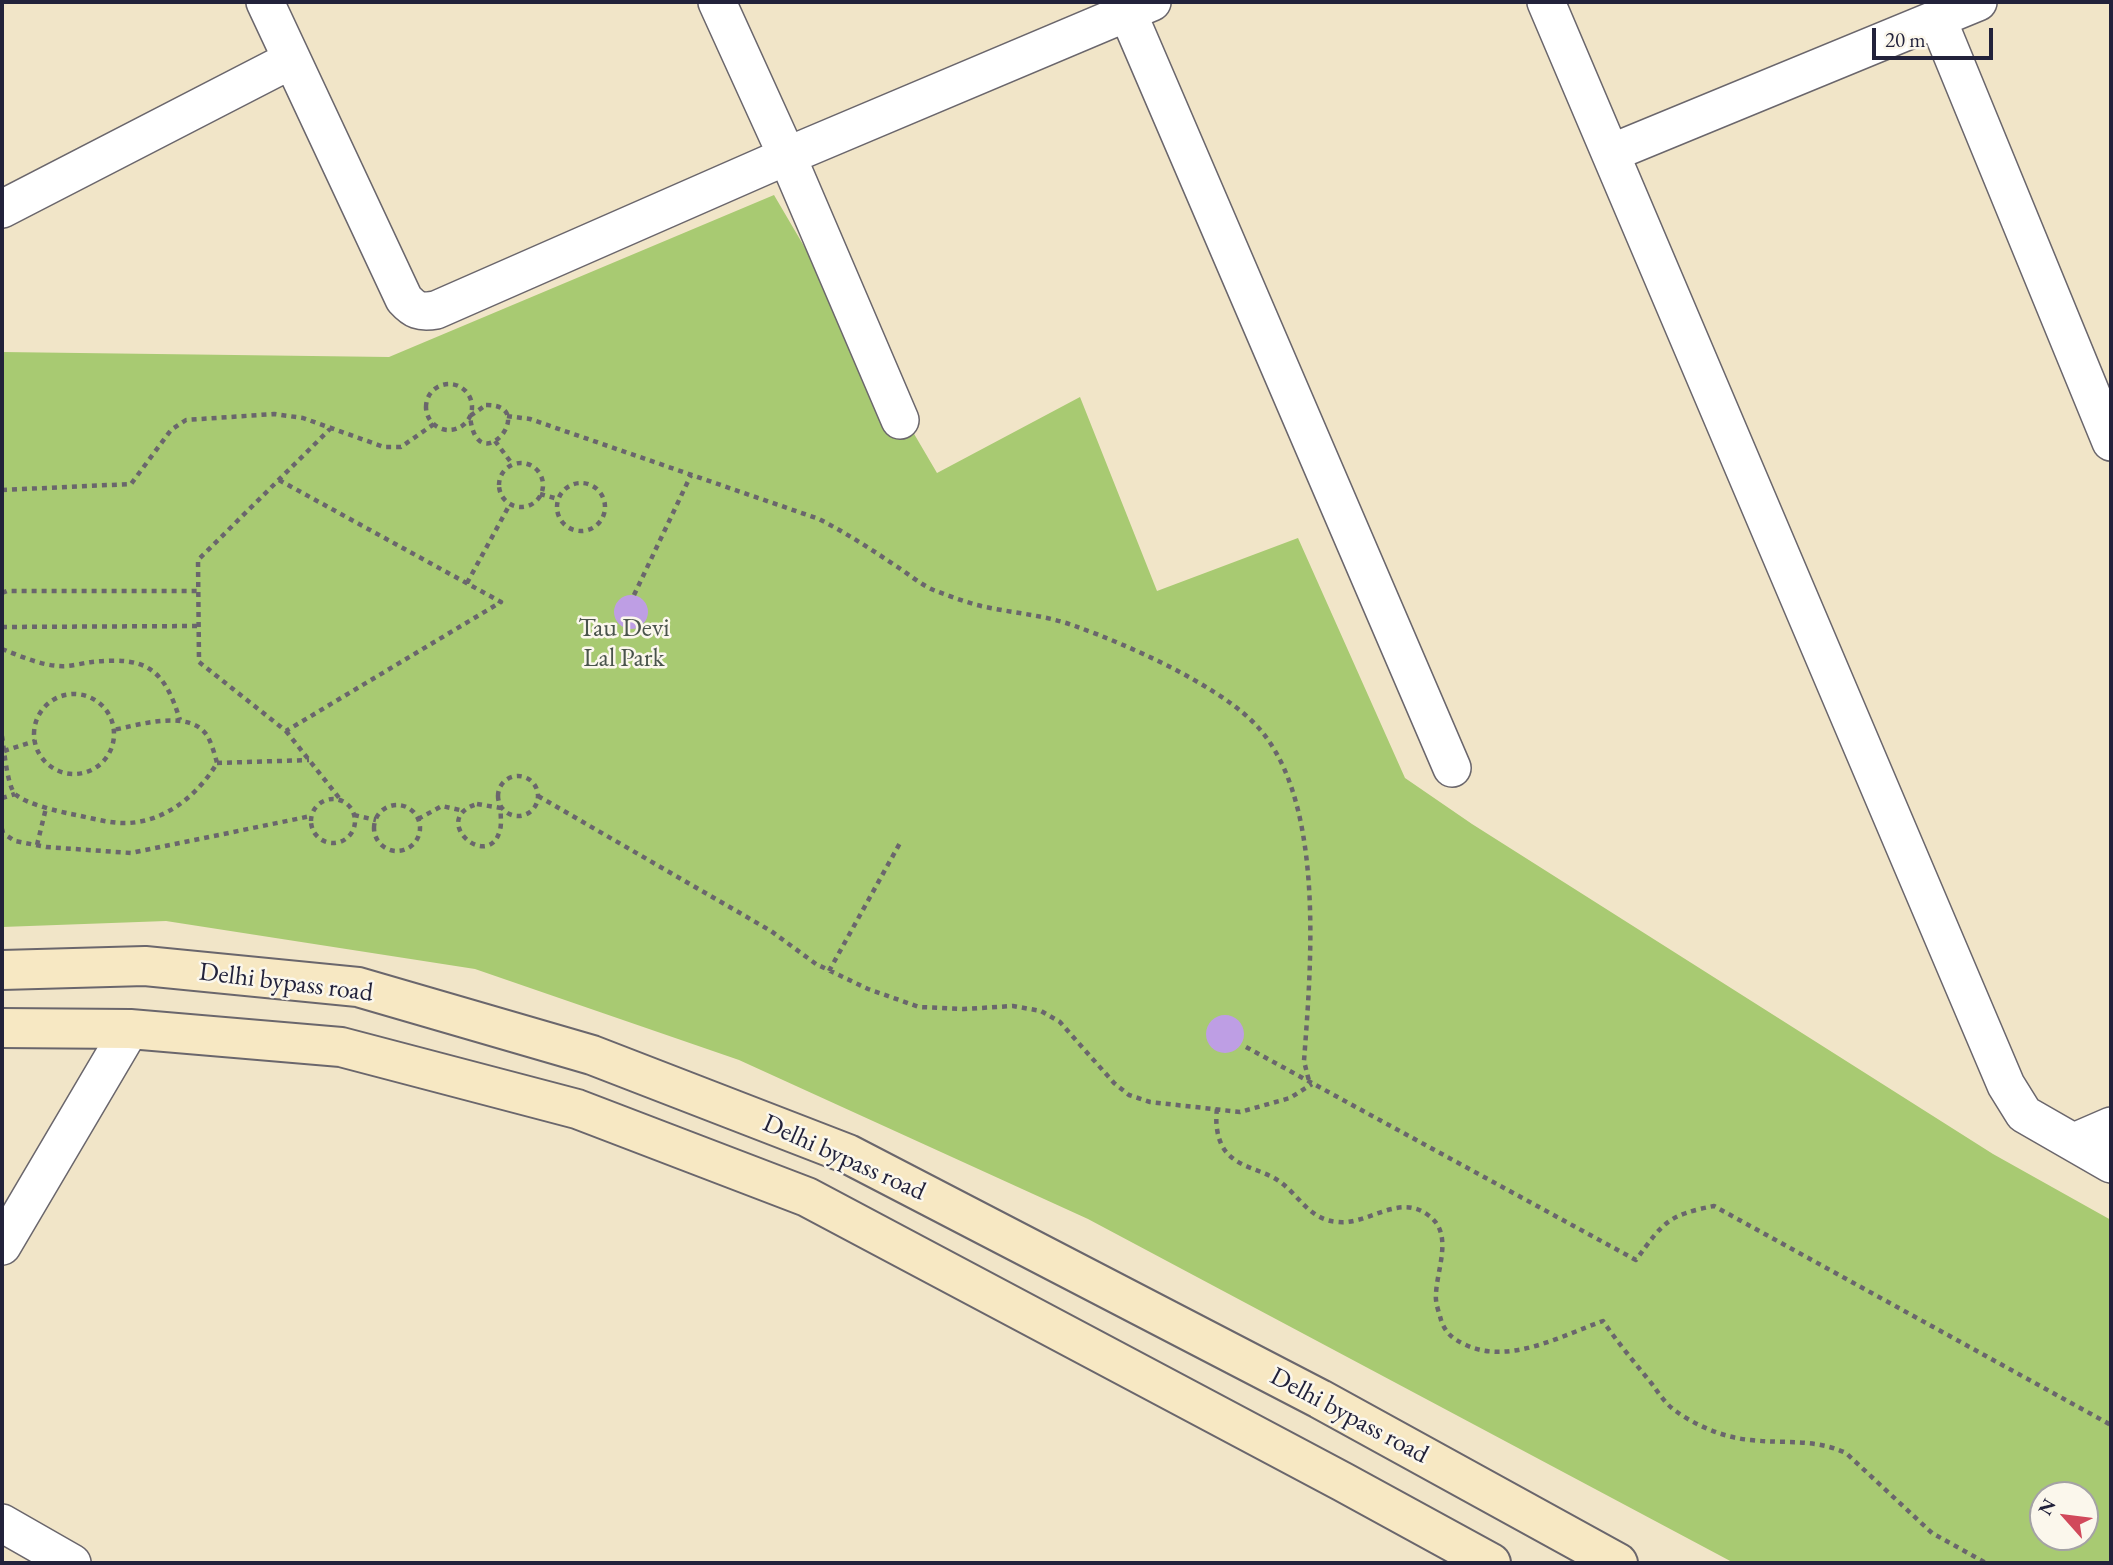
<!DOCTYPE html>
<html>
<head>
<meta charset="utf-8">
<style>
  body { margin:0 }
  #map { position:relative; width:2113px; height:1565px; overflow:hidden; background:#f1e5c8; font-family:"EB Garamond",serif }
  canvas { display:block }
  .frame { position:absolute; inset:0; border:4px solid #22223b; pointer-events:none }
  .north { position:absolute; left:2029px; top:1481px; width:70px; height:70px; box-sizing:border-box; background:#fbf7ec; border:2px solid #a4a2a5; border-radius:50%; rotate:298deg; font-size:19px; font-weight:700; line-height:28px; text-align:center; color:#22223b }
  .north::after { content:''; display:block; margin:auto; width:24px; height:32px; background:#d1495b; clip-path:polygon(50% 0,100% 100%,50% 72%,0 100%) }
  .scale { position:absolute; left:1872px; top:28px; width:121px; height:32px; box-sizing:border-box; border:4px solid #22223b; border-top:0; padding-left:9px; font-size:21px; line-height:24px; white-space:nowrap; color:#22223b; -webkit-text-stroke:5px #fbf7ec; paint-order:stroke }
</style>
</head>
<body>
<div id="map">
<canvas width="2113" height="1565"></canvas>
<div class="frame"></div>
<div class="north">N</div>
<div class="scale">20 m</div>
</div>
<script>
const c = document.querySelector('canvas').getContext('2d');
c.lineJoin = 'round';
function fillPath(path, color) {
  c.fillStyle = color;
  c.fill(path, 'evenodd');
}
function stroke(path, color, width, dash) {
  c.strokeStyle = color;
  c.lineWidth = width;
  c.lineCap = dash ? 'butt' : 'round';
  c.setLineDash(dash || []);
  c.stroke(path);
}
function drawText(font, color, halo, rows, align = 'center') {
  c.font = font + ' "EB Garamond",serif';
  c.lineWidth = 5;
  c.setLineDash([]);
  c.textBaseline = 'middle';
  c.strokeStyle = halo;
  c.fillStyle = color;
  for (const [text, x, y, turn = 0] of rows) {
    c.save();
    c.translate(x, y);
    c.rotate((+turn || 0) * Math.PI / 180);
    c.textAlign = isNaN(turn) ? turn : align;
    if (halo) c.strokeText(text, 0, 0);
    c.fillText(text, 0, 0);
    c.restore();
  }
}
fillPath(new Path2D(`
  M774 195 937 473 1080 397 1157 591 1298 538 1405 778 1472 824 1993 1154 2111 1220V1563H1734L1088 1219 739 1060 475 969 166 921 2 927V352L389 357ZM2043 1495H2085V1537H2043Z`), '#a8ca72');
fillPath(new Path2D(`
  M614 612a17 17 0 1 1 34 0a17 17 0 1 1-34 0Z
  M1206 1034a19 19 0 1 1 38 0a19 19 0 1 1-38 0Z`), '#be9ee4');
const minor = new Path2D(`
  M265 2 404 299C414 310 420 313 436 310L787 156 1152 2
  M717 2 787 156 900 420
  M1123 2 1452 768
  M1546 2 2006 1085 2024 1114 2111 1164
  M1937 18 2111 442
  M1611 153 1978 2
  M2 209 291 60
  M2074 1142 2111 1126
  M2 1246 130 1029
  M2 1523 72 1563`);
const secondary = new Path2D(`
  M2 970 145 966 358 987 592 1055 848 1154 1320 1399 1618 1563
  M2 1028 130 1029 341 1047 577 1109 807 1197 1343 1482 1491 1563`);
stroke(minor, '#6a666c', 40);
stroke(secondary, '#6a666c', 42);
stroke(new Path2D(`
  M426 407a23 23 0 1 1 46 0a23 23 0 1 1-46 0Z
  M486 405C541 404 477 484 470 416Z
  M507 416 530 419 819 519C846 533 871 549 896 566 909 574 922 586 936 591 949 596 963 601 977 605 1009 613 1042 614 1075 626 1128 645 1211 682 1251 720 1327 792 1311 965 1304 1061L1309 1081
  M495 441 513 465
  M499 485a22 22 0 1 1 44 0a22 22 0 1 1-44 0Z
  M279 480 501 602 286 731 199 662 198 560 330 429
  M557 507a24 24 0 1 1 48 0a24 24 0 1 1-48 0Z
  M2 490 131 484 171 430 186 420 274 414 303 418 384 447H401L434 424
  M540 494 558 499
  M467 583 510 504
  M2 593 7 591H199
  M634 595 691 475
  M2 627 199 626
  M2 649C20 656 40 665 59 666 70 667 82 663 92 662 147 656 164 669 180 720
  M34 734a40 40 0 1 1 80 0a40 40 0 1 1-80 0Z
  M286 731 340 799
  M2 736C4 749 7 785 15 794 26 804 57 811 71 814 87 817 104 822 120 823 161 825 197 797 217 763 215 755 212 745 208 737 191 708 139 725 113 730
  M4 751 35 741
  M217 763 309 760
  M498 796a20 20 0 1 1 40 0a20 20 0 1 1-40 0Z
  M538 796 771 931 816 964 868 989 919 1007 964 1009 1013 1006 1041 1011 1060 1022 1114 1083 1129 1095 1150 1102 1240 1112 1290 1098 1312 1084
  M2 798 15 794
  M311 821a22 22 0 1 1 44 0a22 22 0 1 1-44 0Z
  M477 804 501 808C500 815 502 823 500 830 489 873 428 819 477 804Z
  M374 828a23 23 0 1 1 46 0a23 23 0 1 1-46 0Z
  M354 815 376 820
  M418 819 442 806 464 811
  M2 829 3 833 15 841 46 847 131 853 311 816
  M37 845 46 808
  M829 971 900 843
  M1246 1047 1636 1260C1663 1223 1667 1215 1714 1206L2111 1425
  M1217 1109C1215 1123 1217 1143 1228 1154 1241 1168 1263 1170 1279 1181 1300 1196 1309 1220 1338 1222 1369 1225 1398 1193 1428 1215 1454 1233 1437 1268 1436 1294 1435 1303 1439 1312 1441 1320 1446 1334 1453 1339 1466 1345 1509 1365 1561 1336 1603 1321 1618 1343 1635 1363 1652 1384 1658 1392 1664 1402 1673 1409 1694 1425 1724 1438 1751 1440 1785 1444 1813 1438 1846 1453L1932 1533 1986 1563`), '#6a666c', 4.5, [5, 5]);
stroke(minor, '#fff', 37);
stroke(secondary, '#f7e8c3', 38);
drawText('26px', '#4a544c', '#fbf7ec', [
  ["Tau Devi",624,629],
  ["Lal Park",624,659]
]);
drawText('26px', '#22223b', '#fbf7ec', [
  ["Delhi bypass road",286,983,7],
  ["Delhi bypass road",844,1158,24],
  ["Delhi bypass road",1349,1416,28]
]);
</script>
</body>
</html>
